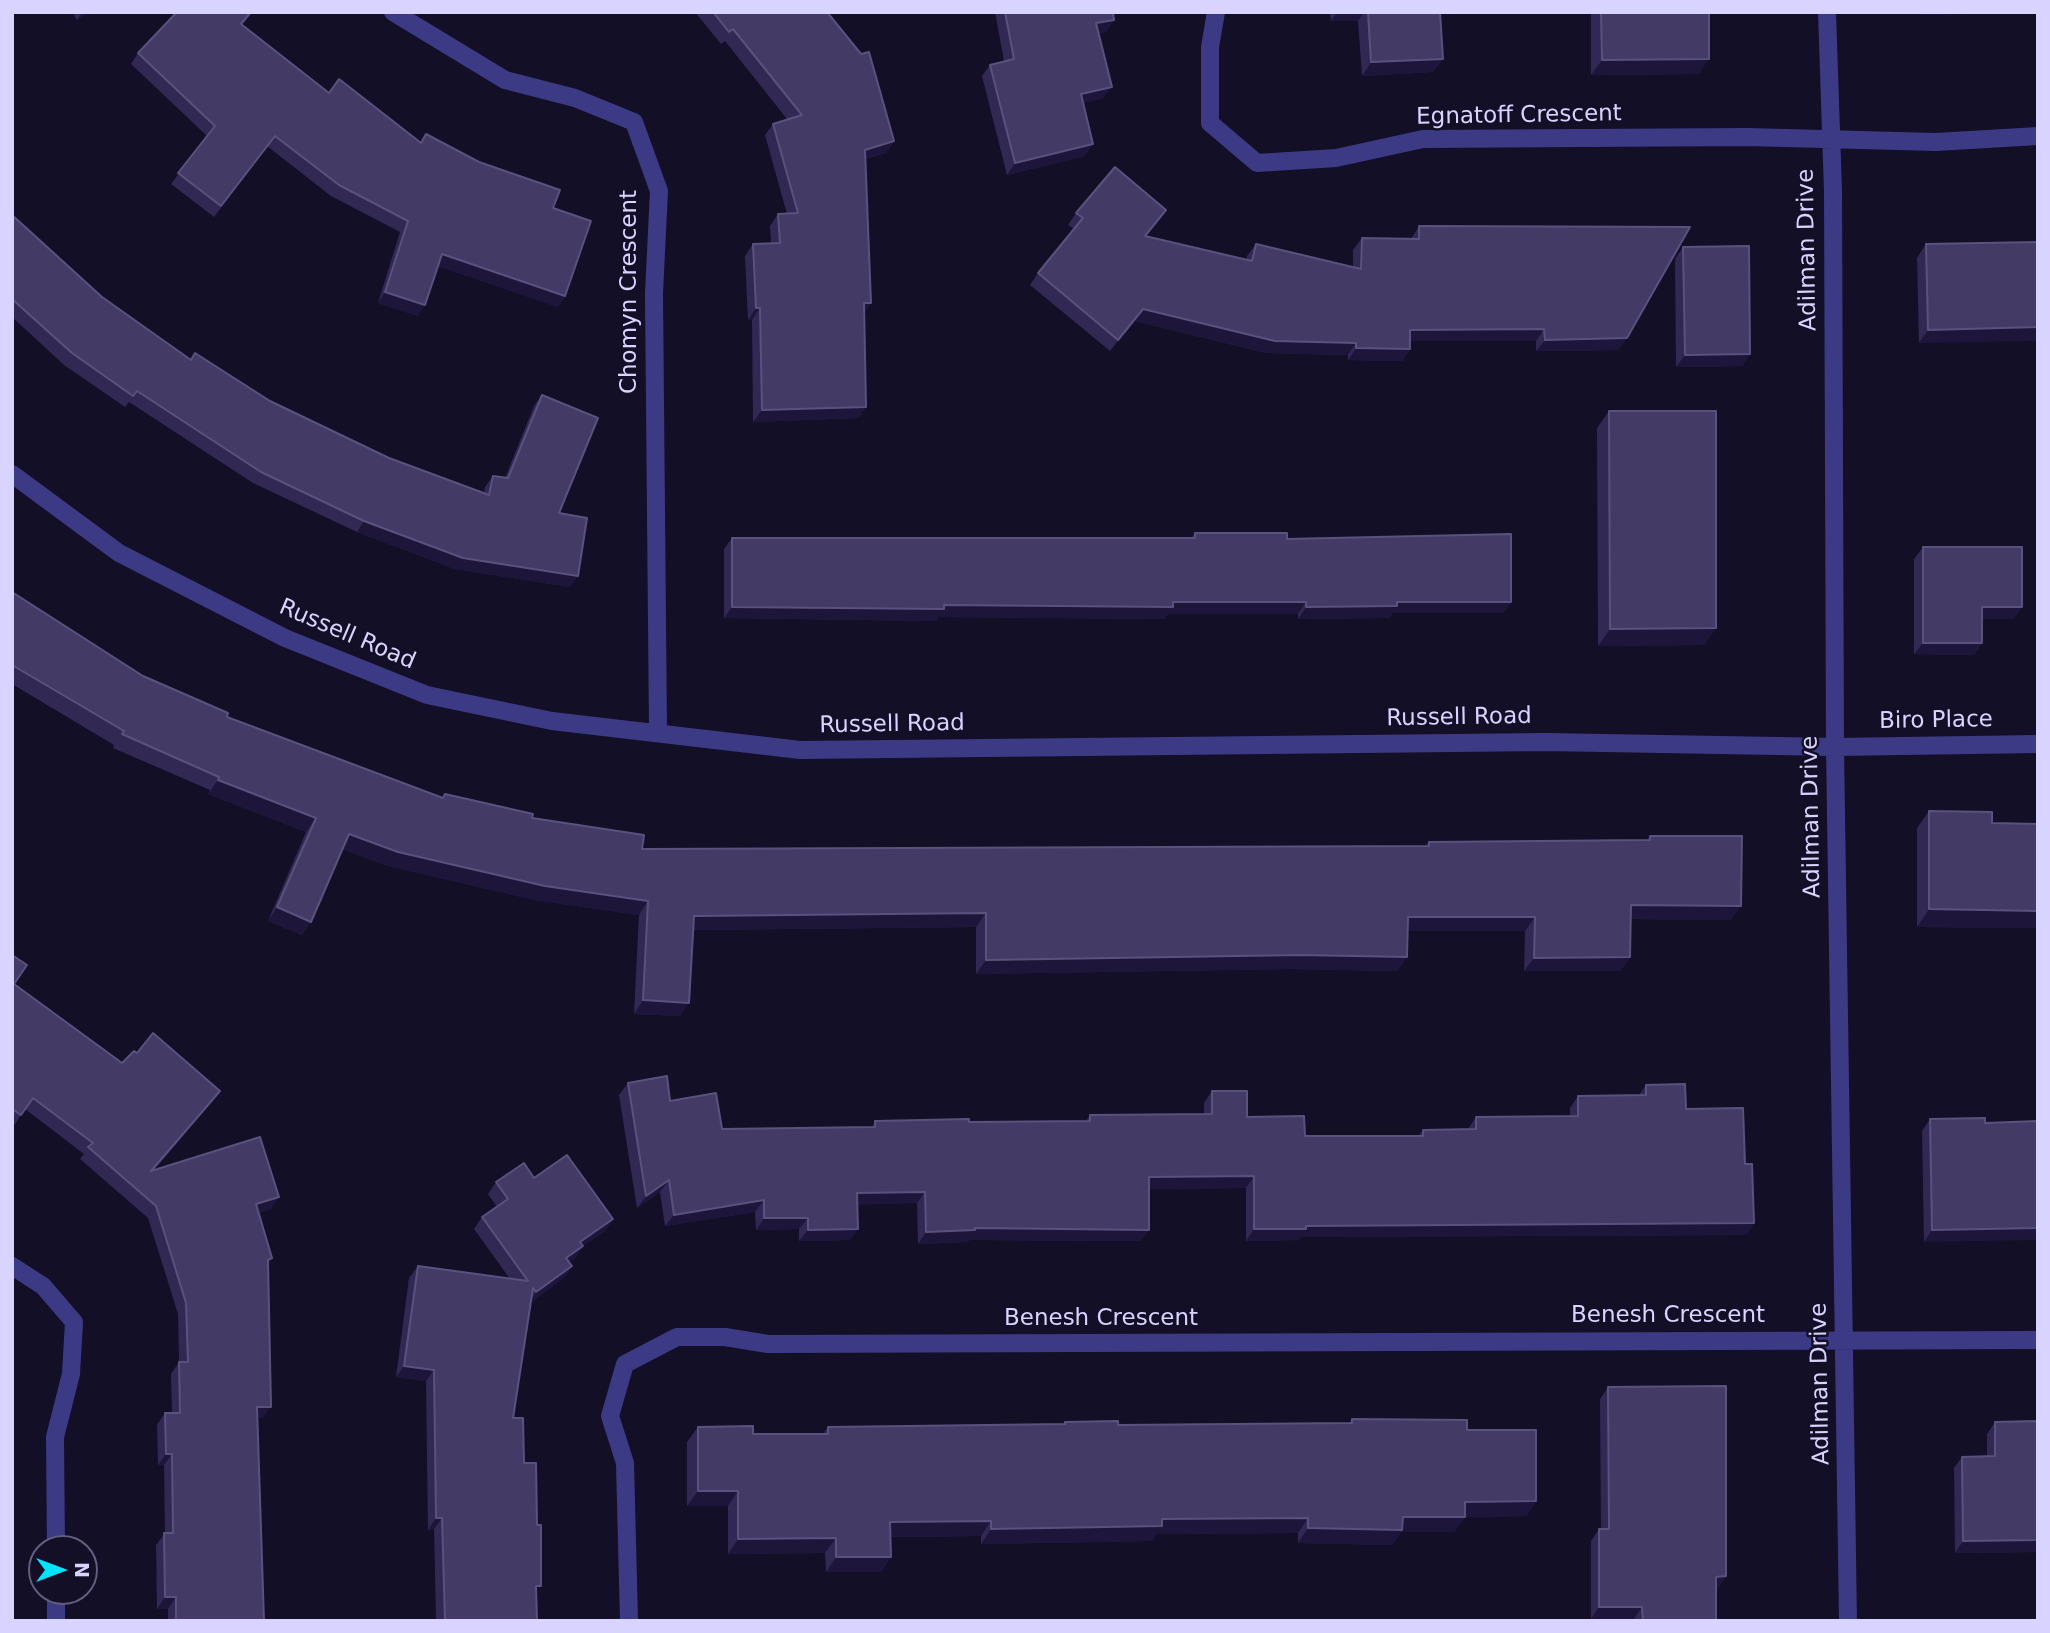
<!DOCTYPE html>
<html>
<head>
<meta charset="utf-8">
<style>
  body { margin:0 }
  #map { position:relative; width:2050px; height:1633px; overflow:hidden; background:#130f26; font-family:"DejaVu Sans",sans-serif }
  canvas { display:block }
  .frame { position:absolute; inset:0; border:14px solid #d9d4ff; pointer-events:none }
  .north { position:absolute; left:28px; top:1535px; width:70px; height:70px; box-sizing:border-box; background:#130f26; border:2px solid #625e7d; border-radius:50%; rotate:90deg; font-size:19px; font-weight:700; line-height:28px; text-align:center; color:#d9d4ff }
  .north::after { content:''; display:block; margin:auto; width:24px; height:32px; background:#00e5ff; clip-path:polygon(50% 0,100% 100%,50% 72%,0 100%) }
</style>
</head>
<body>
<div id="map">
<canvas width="2050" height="1633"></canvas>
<div class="frame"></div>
<div class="north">N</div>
</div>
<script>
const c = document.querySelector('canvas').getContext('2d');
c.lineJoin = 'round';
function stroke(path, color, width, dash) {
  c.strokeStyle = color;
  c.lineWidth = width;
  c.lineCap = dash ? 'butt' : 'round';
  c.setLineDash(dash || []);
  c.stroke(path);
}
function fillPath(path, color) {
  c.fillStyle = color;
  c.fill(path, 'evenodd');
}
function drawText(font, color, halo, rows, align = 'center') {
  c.font = font + ' "DejaVu Sans",sans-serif';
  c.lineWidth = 5;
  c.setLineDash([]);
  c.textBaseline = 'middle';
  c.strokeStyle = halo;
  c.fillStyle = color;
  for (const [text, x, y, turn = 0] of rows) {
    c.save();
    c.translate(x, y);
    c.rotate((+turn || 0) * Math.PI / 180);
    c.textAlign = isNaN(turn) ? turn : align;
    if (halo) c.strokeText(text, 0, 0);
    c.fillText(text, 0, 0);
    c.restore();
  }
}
stroke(new Path2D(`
  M393 12 505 80 575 98 634 122 659 191 654 293 658 732
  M1216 12 1210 47V123L1257 163 1336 158 1423 139 1747 137 1936 142 2038 136
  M1827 12 1833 191 1835 747 1848 1621
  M12 474 119 553 285 638 427 695 552 721 800 750 1546 742 1835 747 2038 744
  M12 1266 43 1286 74 1322 71 1374 55 1437 56 1549
  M56 1591V1621
  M629 1621 625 1463 610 1416 625 1364 677 1337H725L768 1344 2038 1340`), '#3d3a85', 18);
fillPath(new Path2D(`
  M73 12H88L77 20Z
  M252 12 242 25 329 93 420 142 426 134 553 208 565 296 558 307 438 266 418 316 378 303 400 232 331 196 267 146 214 217 171 184 207 136 131 64 138 53Z
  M695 12H827L894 141 886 153 865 159 864 313 866 407 858 418 753 422 752 320H748L745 256 753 244 771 243 770 226 778 214H787L765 135 773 124 787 119 725 41 721 44Z
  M995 12H1113L1106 32 1099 33 1103 98 1083 103 1085 156 1007 175 982 76 990 65 1004 61Z
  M1330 12H1440L1443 59 1433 72 1362 76 1358 21H1331Z
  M1591 12H1709L1699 74 1591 75Z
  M1166 210 1146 236 1246 260 1247 256 1256 244 1353 267V250L1362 238 1411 239 1419 226 1627 338 1618 350 1536 351V341H1410V349L1402 361 1348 360V355L1266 353 1135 321 1110 351 1030 285 1038 273 1074 229 1068 225 1076 213Z
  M12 215 102 297 191 360 270 401 389 458 484 493 485 487 493 476 505 478 534 406 542 395 559 513 578 576 570 587 455 569 357 532 253 483 129 402 125 407 64 365 12 317Z
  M2038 242 1919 343 1917 258 1926 244Z
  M1683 247 1750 354 1742 366 1676 367 1675 259Z
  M1609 411 1716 628 1704 645 1598 646 1597 428Z
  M1195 533 1287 539 1511 602 1503 613H1392L1389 618 1298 619V614H1168L1164 619 938 617 936 621 724 618V549L732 538H1191Z
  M1923 547 2014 619H1982V643L1974 655 1914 654V559Z
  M12 592 143 676 227 717 442 798 445 794 642 849 1425 846 1429 842 1646 841 1650 836 1731 920 1630 919V957L1620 971H1524L1525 931H1408L1398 971 1290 969 976 974V927L693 930 680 1016 634 1014 639 915 535 900 388 866 342 849 302 935 268 921 306 832 208 794 210 790 113 748 114 745 12 684Z
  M1929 811 1992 823 2038 824V928L1917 927V828Z
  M12 955 14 984 122 1063 137 1053 220 1091 212 1102 154 1170 271 1209 258 1213 268 1264 263 1418H257L264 1621H168V1609H157L156 1545 165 1533 164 1465H158L157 1425 165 1413H172L171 1374 179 1362 178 1314 148 1218 80 1159 84 1154 25 1109 13 1127Z
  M628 1083 670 1101 722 1129 872 1127 875 1121H1086L1090 1115 1204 1114V1103L1212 1091 1247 1117 1305 1136H1418L1423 1130 1468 1129 1476 1117 1570 1116V1108L1578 1096 1639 1095 1646 1085 1686 1109 1745 1164 1754 1223 1746 1235 1300 1237 1298 1240 1246 1241V1188L1149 1189 1141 1241 969 1240 967 1242 918 1244 917 1203 858 1204 850 1240 799 1241V1229L756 1230 755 1212 665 1226 660 1192 637 1208 619 1095Z
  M1930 1119 1985 1123 2038 1121 1924 1242 1922 1131Z
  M534 1178 613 1219 605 1231 583 1246 575 1258 569 1262 572 1266 564 1278 531 1302 513 1418 524 1463 537 1592V1621H436L434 1529 428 1530 426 1381 396 1377 409 1278 418 1266 510 1279 474 1229 482 1217 497 1207 488 1194 496 1182Z
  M1608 1387 1726 1576 1718 1588H1716V1621H1634V1619H1591V1541L1599 1529H1601L1600 1399Z
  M1352 1419 1467 1430 1536 1501 1526 1516 1465 1517 1454 1532H1401L1392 1545 1298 1543V1533L1156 1534 1152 1541 981 1544V1536L891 1537V1557L881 1572H826L825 1553 728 1554V1506H687V1442L698 1427 753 1434H823L828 1427 1063 1424 1065 1422 1118 1425 1349 1423Z
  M2038 1421V1552L1955 1553 1954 1468 1962 1457 1987 1456V1434L1995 1422Z`), '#312854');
fillPath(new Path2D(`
  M82 12H88L77 20Z
  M1337 12H1364L1358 21H1331Z
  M1923 12H1975L1973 14 1921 15Z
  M1114 20 1106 32 1088 35 1096 23Z
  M1443 59 1433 72 1362 76 1371 62Z
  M1709 59 1699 74 1591 75 1602 60Z
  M1112 87 1103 98 1073 106 1081 94Z
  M894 141 886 153 856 161 865 150Z
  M1093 144 1085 156 1007 175 1015 163Z
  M442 254 565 296 558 307 434 265Z
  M385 292 425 305 418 316 378 303Z
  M864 303H871L863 315Z
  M756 308H760L752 320H748Z
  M1143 309 1356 343 1348 355 1266 353 1135 321 1110 351 1118 340Z
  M2038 327V341L1919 343 1928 330Z
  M1544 329 1536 341H1402L1410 330Z
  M1627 338 1618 350 1536 351 1545 340Z
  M1356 348 1410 349 1402 361 1348 360Z
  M1750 354 1742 366 1676 367 1685 355Z
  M866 407 858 418 753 422 762 410Z
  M364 521 578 576 570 587 455 569 357 532Z
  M1173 602H1306L1298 614H1168L1164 619 938 617 936 621 724 618 732 607Z
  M1397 602H1511L1503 613H1392L1389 618 1298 619 1306 607Z
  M1982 607H2022L2014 619H1974Z
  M1716 628 1704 645 1598 646 1610 629Z
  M1923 643H1982L1974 655 1914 654Z
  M218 780 316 818 306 832 208 794Z
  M349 834 648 901 639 915 535 900 388 866 339 848Z
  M1631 905 1741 906 1731 920 1621 919Z
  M277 907 311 922 302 935 268 921Z
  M1929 909 2038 911V928L1917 927Z
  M986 913 976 927 684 930 694 916Z
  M1408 917H1535L1525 931H1398Z
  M1300 955 1407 957 1398 971 1290 969 976 974 986 960Z
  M1630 957 1620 971H1524L1534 958Z
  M643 1000 689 1003 680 1016 634 1014Z
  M220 1091 212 1102 143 1182 151 1171Z
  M1254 1176 1246 1188 1140 1189 1149 1177Z
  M669 1180 660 1192 637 1208 646 1196Z
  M925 1192 917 1203 849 1205 857 1193Z
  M279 1197 271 1209 247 1216 256 1204Z
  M764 1200 755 1212 665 1226 674 1215Z
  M764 1218H808L799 1229 756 1230Z
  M613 1219 605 1231 572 1254 580 1242Z
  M1754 1223 1746 1235 1300 1237 1298 1240 1246 1241 1254 1229 1306 1226Z
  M975 1228 1149 1230 1141 1241 969 1240 967 1242 918 1244 926 1232Z
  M2038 1228V1240L1924 1242 1932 1230Z
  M858 1229 850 1240 799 1241 808 1230Z
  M583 1246 575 1258 558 1270 566 1258Z
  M572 1266 564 1278 528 1304 536 1292Z
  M404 1366 434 1370 426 1381 396 1377Z
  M257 1407H271L263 1418H249Z
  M166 1454H172L164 1465H158Z
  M698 1491H738L728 1506H687Z
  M1536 1501 1526 1516 1454 1517 1465 1502Z
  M1403 1517H1465L1454 1532H1401L1392 1545 1298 1543 1308 1528Z
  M436 1518H442L434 1529 428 1530Z
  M1308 1518 1298 1533 1156 1534 1152 1541 981 1544 991 1529 1162 1519Z
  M991 1521 981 1536 880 1537 890 1522Z
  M836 1538 825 1553 728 1554 738 1539Z
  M2038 1540V1552L1955 1553 1963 1541Z
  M836 1557H891L881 1572H826Z
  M1726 1576 1718 1588H1707L1716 1577Z
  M165 1597H176L168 1609H157Z
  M1599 1607H1642L1634 1619H1591Z`), '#1d163a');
const building = new Path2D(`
  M177 12H251L241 24 329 93 339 79 421 143 426 134 479 162 560 190 553 208 591 221 565 296 442 254 425 305 385 292 408 221 339 185 275 136 221 206 178 173 215 126 138 53Z
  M713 12H827L861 54 869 52 894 141 865 150 871 303H864L866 407 762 410 760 308H756L753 244 780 243 778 214 798 213 773 124 802 115 733 29 729 32Z
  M1005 12H1113L1114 20 1096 23 1112 87 1081 94 1093 144 1015 163 990 65 1014 59Z
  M1368 12H1440L1443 59 1371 62Z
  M1601 12H1709V59L1602 60Z
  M1115 167 1166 210 1145 236 1252 261 1256 244 1361 269 1362 238 1419 239V226L1690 227 1627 338 1545 340 1544 329 1410 330V349L1356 348V343L1275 341 1143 309 1118 340 1038 273 1083 218 1076 213Z
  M12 215 102 297 191 360 195 353 270 401 389 458 489 495 493 476 508 478 542 395 598 418 559 513 587 518 578 576 463 558 364 521 261 472 137 391 133 396 72 353 12 299Z
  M2038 242V327L1928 330 1926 244Z
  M1749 246 1750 354 1685 355 1683 247Z
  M1609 411H1716V628L1610 629Z
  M1195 533H1287V539L1511 534V602H1397V606L1306 607V602H1173V607L944 605V609L732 607V538H1195Z
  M1923 547H2022V607H1982V643H1923Z
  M12 592 143 676 228 713 227 717 443 798 445 794 533 814 532 818 644 835 642 849 1429 846V842L1650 840V836H1742L1741 906 1631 905 1630 957 1534 958 1535 917H1408L1407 957 1300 955 986 960V913L694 916 689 1003 643 1000 648 901 545 886 398 852 349 834 311 922 277 907 316 818 218 780 219 777 122 734 124 731 12 665Z
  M1929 811 1992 812V823L2038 824V911L1929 909Z
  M12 955 27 965 14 984 122 1063 134 1051 137 1053 153 1033 220 1091 151 1171 260 1137 279 1197 256 1204 272 1258 268 1260 271 1407H257L264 1621H176V1597H165L164 1533H173L172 1454H166L165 1413H180L179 1362H188L186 1303 156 1206 88 1147 93 1143 33 1098 21 1115 12 1109Z
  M667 1076 670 1101 716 1093 722 1129 875 1127V1121L969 1119V1122L1090 1121V1115L1212 1114V1091H1247V1117L1304 1116 1305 1136H1423V1130L1476 1129V1117L1578 1116V1096L1646 1095V1085L1685 1084 1686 1109 1743 1108 1745 1164H1752L1754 1223 1306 1226V1229H1254V1176L1149 1177V1230L975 1228V1230L926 1232 925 1192 857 1193 858 1229 808 1230V1218H764V1200L674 1215 669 1180 646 1196 628 1083Z
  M1985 1118V1123L2038 1121V1228L1932 1230 1930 1119Z
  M567 1155 613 1219 580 1242 583 1246 566 1258 572 1266 536 1292 533 1288 513 1418H523L524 1463H536L537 1525H541V1586H536L537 1621H445L442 1518H436L434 1370 404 1366 418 1266 528 1281 482 1217 508 1199 496 1182 524 1163 534 1178Z
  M1726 1386V1576L1716 1577V1621H1643L1642 1607H1599V1529H1609L1608 1387Z
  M1352 1419 1467 1420V1430H1536V1501L1465 1502V1517H1403L1402 1530 1308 1528V1518L1162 1519V1526L991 1529V1521L890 1522 891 1557H836V1538L738 1539V1491H698V1427L753 1426V1434H828V1427L1065 1424V1422L1118 1421V1425L1352 1423Z
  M2038 1421V1540L1963 1541 1962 1457 1995 1456V1422Z`);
fillPath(building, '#433a66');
stroke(building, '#5a527e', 2);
drawText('23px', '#d9d4ff', '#130f26', [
  ["Egnatoff Crescent",1519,116,-1],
  ["Adilman Drive",1808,250,-91],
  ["Chomyn Crescent",630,292,-90],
  ["Russell Road",347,635,23],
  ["Russell Road",1459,718,-1],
  ["Biro Place",1936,721,-1],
  ["Russell Road",892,725,-1],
  ["Adilman Drive",1812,817,-91],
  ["Benesh Crescent",1668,1316],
  ["Benesh Crescent",1101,1319],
  ["Adilman Drive",1821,1384,-91]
]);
</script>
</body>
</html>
